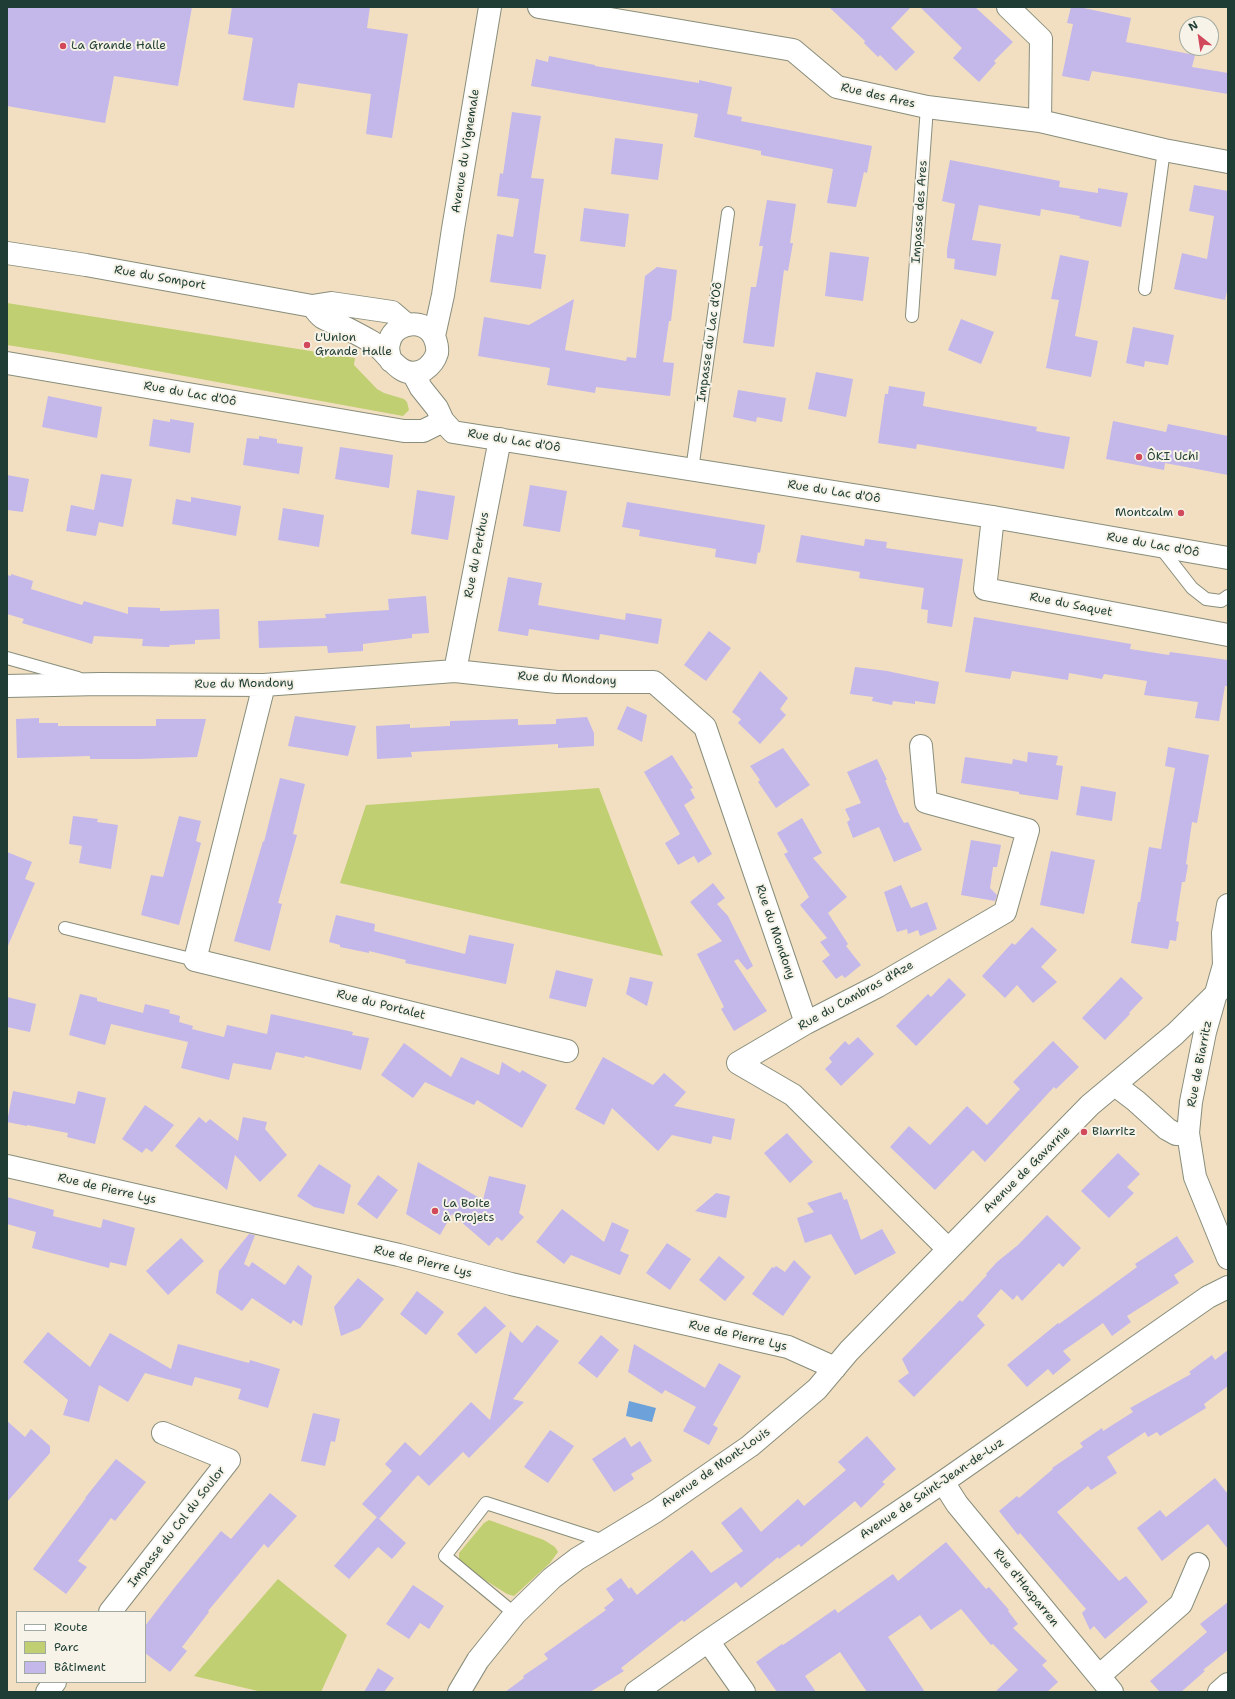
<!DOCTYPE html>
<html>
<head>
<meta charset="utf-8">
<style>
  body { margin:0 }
  #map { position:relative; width:1235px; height:1699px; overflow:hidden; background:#f2dfc2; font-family:"Shantell Sans",sans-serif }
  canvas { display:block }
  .frame { position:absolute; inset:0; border:8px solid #1f3d34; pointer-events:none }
  .legend { position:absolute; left:16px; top:1611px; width:130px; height:72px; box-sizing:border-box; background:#f7f3e8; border:1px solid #a1aaa0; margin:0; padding:5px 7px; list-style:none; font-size:12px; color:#1f3d34 }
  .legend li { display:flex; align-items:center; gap:8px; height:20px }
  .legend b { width:20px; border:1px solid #a1aaa0 }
  .north { position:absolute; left:1179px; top:16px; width:40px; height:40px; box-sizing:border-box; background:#f7f3e8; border:1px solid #a1aaa0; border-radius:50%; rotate:330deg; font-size:11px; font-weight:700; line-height:16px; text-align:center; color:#1f3d34 }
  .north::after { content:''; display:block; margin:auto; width:14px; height:18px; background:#d1495b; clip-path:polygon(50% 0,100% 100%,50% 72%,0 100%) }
</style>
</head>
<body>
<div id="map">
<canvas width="1235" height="1699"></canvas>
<div class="frame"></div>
<ul class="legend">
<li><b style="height:5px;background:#fff"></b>Route</li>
<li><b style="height:11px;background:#c0cf71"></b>Parc</li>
<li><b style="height:11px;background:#c4b7ea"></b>Bâtiment</li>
</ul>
<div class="north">N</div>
</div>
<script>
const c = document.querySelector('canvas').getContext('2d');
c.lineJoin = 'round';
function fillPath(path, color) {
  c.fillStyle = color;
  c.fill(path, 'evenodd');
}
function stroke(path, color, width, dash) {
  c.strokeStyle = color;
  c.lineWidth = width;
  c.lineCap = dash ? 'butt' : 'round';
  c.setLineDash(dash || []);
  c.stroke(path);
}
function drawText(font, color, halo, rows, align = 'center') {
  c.font = font + ' "Shantell Sans",sans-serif';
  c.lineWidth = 4;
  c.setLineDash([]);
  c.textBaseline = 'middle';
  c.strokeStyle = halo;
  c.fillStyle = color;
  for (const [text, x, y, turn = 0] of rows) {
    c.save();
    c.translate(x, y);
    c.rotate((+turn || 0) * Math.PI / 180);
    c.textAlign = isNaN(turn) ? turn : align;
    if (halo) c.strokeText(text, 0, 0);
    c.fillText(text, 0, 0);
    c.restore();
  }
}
fillPath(new Path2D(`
  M7 303 355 358 354 365 377 389 384 393 404 399 407 402 409 410 403 416 64 354 7 345Z
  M599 788 663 956 340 883 366 805Z
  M489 1520 544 1540 555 1547 558 1552 550 1563 514 1596 507 1594 463 1566 459 1560V1553L484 1523Z
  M278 1579 347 1635 321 1692H262L194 1676Z`), '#c0cf71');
fillPath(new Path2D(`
  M629 1401 656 1408 652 1422 626 1416Z`), '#6da1d9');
fillPath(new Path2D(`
  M7 7H192L178 86 114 76 105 123 7 106Z
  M232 7H370L367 28 408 34 392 138 366 134 371 94 298 83 294 108 243 100 253 38 228 34Z
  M829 7H911L891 28 915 52 896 71 880 55 878 57 864 43 865 41Z
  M920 7H975L1013 42 994 61 996 63 979 82 953 58 962 48Z
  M1071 7H1079L1131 18 1126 42 1195 55 1192 67 1228 73V94L1092 71 1089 81 1062 76 1073 24 1067 23Z
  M549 56 595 65V66L699 83V80L732 87 727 114 742 117 741 121 872 146 867 173 864 172 856 207 827 203 833 169 761 155V151L694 137 698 114 531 86 536 59 548 62Z
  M512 112 541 116 531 178 544 179 534 253 546 255 541 289 490 282 497 234 513 237 519 199 497 196 500 173 503 174Z
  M615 138 663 144 658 180 611 174Z
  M950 160 1060 181 1059 187 1098 193V188L1128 193 1121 227 1079 218 1080 216 1041 209 1040 216 979 205 972 240 1001 244 996 276 954 269 955 259 947 258V250L955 204 942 201Z
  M1194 185 1228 191V287L1225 300 1174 289 1182 253 1207 259 1214 216 1189 211Z
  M767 200 796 204 790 243H793L788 271 784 270 774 347 743 343 751 287H756L763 246H759Z
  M584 208 629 214 625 247 580 241Z
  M830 252 869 257 863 301 825 296Z
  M1060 255 1089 261 1075 336 1098 341 1091 377 1046 368 1059 300 1051 299Z
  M657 267 677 270 671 321H669L663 362 674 363 670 396 596 387 595 393 547 385 550 368 478 356 484 317 529 325 574 299 565 350 626 361 627 357 636 358 645 276Z
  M961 319 994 332 981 364 948 350Z
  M1133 327 1174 335 1168 365 1145 361 1144 367 1126 363Z
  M816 372 853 379 846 417 808 409Z
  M889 386 925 392 923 406 1037 427 1036 431 1070 437 1064 469 917 444 916 449 878 443 885 394H888Z
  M738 390 786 398 782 422 757 417 756 422 733 417Z
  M48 396 102 407 97 438 42 427Z
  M153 419 170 422V419L194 423 190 453 149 446Z
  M1113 421 1166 432 1168 424 1228 436V475L1165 463 1164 470 1106 459Z
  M259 436 277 439V443L303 447 299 474 243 465 247 438 259 439Z
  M340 447 393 455 389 488 335 479Z
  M101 474 132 479 123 527 99 522 96 536 66 531 71 505 94 510Z
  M7 475 29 479 23 512 7 510Z
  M530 485 567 491 560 532 523 526Z
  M417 490 455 496 448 540 411 534Z
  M191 497 241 506 236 536 172 524 176 499 191 502Z
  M627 502 765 525 760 553 758 552 756 564 715 557 716 549 639 536 640 530 622 527Z
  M283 508 324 515 319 547 278 540Z
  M801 535 864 546 865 539 887 542 886 548 963 559 952 627 927 623 928 610 921 609 924 588 859 578 860 572 796 562Z
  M11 574 33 581 31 589 82 605 84 601 128 614V607L160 608V611L219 609 220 639 195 640V644L170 645 169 647 142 646 143 639 94 636 92 644 22 623 24 619 7 614V575L11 576Z
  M508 577 542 583 538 605 625 620 626 613 662 619 658 644 600 634 599 640 529 629 528 636 498 631Z
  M426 596 429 633 412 634V638L363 644V651L328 653 327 646 259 648 258 621 326 618 325 614 389 610 388 599Z
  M974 617 1131 644 1130 649 1169 655 1170 652 1228 660V686H1225L1219 721 1195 718 1198 702 1144 695 1147 681 1104 674 1102 679 1069 673 1068 680 1012 671 1010 679 965 672Z
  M709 631 731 648 706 681 684 665Z
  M855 667 887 671 939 682 935 704 915 701V704L893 701 892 705 872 701 873 697 850 694Z
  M760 671 788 698 780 709 786 715 760 744 738 723 741 719 732 712Z
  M627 706 647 715 642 742 617 729Z
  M295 716 356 726 348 756 288 746Z
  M587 717 594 733V746L558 748V744L411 752 412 757 377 759 376 726 410 724V728L450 726V721L518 719V725L556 724V719Z
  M39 718V723H58V726H156V719H206L197 757 139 759H90V756L17 758 16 719Z
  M1168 747 1209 755 1197 823 1192 822 1186 864 1188 865 1185 882H1182L1176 921 1179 922 1176 941 1170 940 1168 949 1131 943 1138 902H1140L1149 847 1161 849 1175 768 1165 766Z
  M783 748 810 785 776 808 758 782 760 780 750 766Z
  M1028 752 1058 756 1056 765 1063 766 1058 800 1019 794V792L961 783 965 757 1012 764 1013 759 1027 762Z
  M672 755 693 788 690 789 695 798 684 805 712 854 698 863 694 856 678 865 665 843 680 834 644 772Z
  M877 759 887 780H885L899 814 904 823 908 822 922 850 894 862 879 827 853 838 847 822 850 820 845 809 861 803 847 772Z
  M280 778 305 784 293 834 297 835 278 903 282 904 270 951 234 941 263 841 264 842Z
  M1081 786 1116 792 1112 821 1076 815Z
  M73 816 98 819 97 822 118 825 111 869 79 863 82 846 69 844Z
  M179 816 201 821 196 841 201 843 179 925 141 915 151 875 163 877Z
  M802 818 822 853 813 858 847 897 828 913 848 944 846 946 861 965 845 978 842 975 836 979 822 961 830 955 820 942 827 938 800 905 809 897 784 854 788 852 777 833Z
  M971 840 1001 845 997 867H993L990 888 997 895 995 901 961 895Z
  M1051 851 1095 860 1084 914 1040 905Z
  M7 852 32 862 25 879 35 883 7 948Z
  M713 883 725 898 717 904 728 916 753 966 747 970 738 959 734 961 767 1011 734 1031 721 1009 724 1007 697 954 722 941 690 902Z
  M901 885 911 908 927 902 937 929 920 936 918 930 908 934 907 929 897 932 884 892Z
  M336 915 375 924 374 931 465 954 469 935 514 944 506 984 405 963 406 960 369 951V953L340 947V945L329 942Z
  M1032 927 1057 950 1041 967 1057 982 1033 1003 1017 985 1005 998 982 976 1012 943 1015 945Z
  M556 970 593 979 586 1007 549 998Z
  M630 977 653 982 647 1006 626 994Z
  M1121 977 1143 998 1129 1013 1130 1014 1105 1040 1082 1018Z
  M949 978 966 995 916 1046 896 1026 928 994 931 997Z
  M80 994 97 998V1001L143 1013 145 1004 170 1010 169 1013 180 1016 179 1022 193 1026 192 1029 224 1037 227 1025 267 1034 271 1014 353 1032 352 1035 369 1038 361 1070 305 1056 304 1058 276 1052 271 1070 233 1063 229 1080 181 1068 188 1042 111 1024 105 1045 69 1035Z
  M7 997 36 1004 30 1032 7 1027Z
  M858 1037 874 1054 841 1086 825 1069 832 1062 829 1058 845 1041 849 1045Z
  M1053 1041 1079 1067 1056 1089 1054 1087 985 1162 973 1150 935 1190 890 1147 909 1126 930 1145 967 1106 987 1125 1020 1089 1013 1082Z
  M404 1043 451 1077 461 1057 499 1075 502 1062 520 1073 522 1070 547 1085 522 1128 477 1100 474 1105 425 1082 413 1098 381 1075Z
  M603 1057 653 1085 664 1073 686 1092 674 1106 735 1119 731 1140 713 1136 711 1144 672 1135 658 1151 612 1108 604 1125 575 1109Z
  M13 1091 75 1104 78 1091 106 1098 95 1144 67 1137 68 1133 27 1125V1126L7 1122Z
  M145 1105 174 1125 152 1152 146 1148 142 1153 122 1139Z
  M199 1117 206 1123 210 1119 238 1141 243 1117 267 1122 265 1129 287 1155 260 1182 235 1155 227 1190 175 1146Z
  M787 1133 813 1162 790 1183 764 1153Z
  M1118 1153 1140 1174 1127 1187 1134 1193 1109 1218 1081 1191Z
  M418 1162 483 1200 489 1176 526 1185 519 1213 524 1217 502 1241 497 1237 489 1246 452 1214 440 1235 406 1214Z
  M319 1164 351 1185 344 1214 314 1207 297 1196Z
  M378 1175 398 1190 377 1219 357 1204Z
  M841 1192 844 1200 847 1199 861 1240 882 1229 896 1253 855 1275 831 1234 805 1243 797 1218 814 1212 807 1203Z
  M716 1193 730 1196 726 1218 695 1211Z
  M7 1197 54 1210 53 1216 101 1228 103 1219 135 1228 126 1266 110 1262 109 1268 32 1248 36 1232 7 1224Z
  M562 1209 604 1242 612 1222 629 1230 620 1251 629 1255 620 1275 571 1255 564 1264 536 1242Z
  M1047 1215 1081 1248 1063 1267 1059 1263 1022 1301 1017 1295 1013 1300 1001 1289 977 1316 985 1325 914 1397 898 1381 909 1373 902 1359 960 1300 962 1302 987 1275 986 1274 997 1262 1018 1245Z
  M249 1234 255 1235 244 1264 249 1267 252 1262 285 1285 298 1265 312 1276 302 1326 293 1320 291 1324 252 1298 242 1311 216 1293 219 1271Z
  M1177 1236 1194 1262 1174 1275 1179 1283 1127 1316 1131 1322 1112 1336 1103 1323 1063 1351 1071 1360 1053 1375 1048 1369 1027 1387 1007 1365 1058 1323 1059 1324 1137 1267 1135 1264Z
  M181 1238 204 1261 168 1295 146 1271Z
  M667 1243 691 1259 670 1290 646 1273Z
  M719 1256 745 1277 725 1301 699 1280Z
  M794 1260 811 1277 783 1316 752 1294 772 1267 774 1268 776 1266 785 1272Z
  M358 1278 384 1299 360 1328 341 1336 334 1307Z
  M417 1291 444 1312 426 1335 400 1314Z
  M485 1306 506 1326 476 1354 457 1334Z
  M537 1325 559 1341 513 1399 524 1402 469 1458 463 1452 429 1486 418 1475 379 1519 362 1504 392 1471 385 1464 405 1442 420 1456 471 1402 490 1420 510 1331 522 1343Z
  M48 1332 90 1367 110 1333 171 1369 178 1344 249 1363 250 1360 280 1369 268 1408 238 1399 241 1389 195 1377 192 1386 145 1373 128 1402 99 1385 89 1422 63 1415 68 1400 23 1362Z
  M601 1335 619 1350 597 1378 578 1363Z
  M634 1344 705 1388 719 1363 741 1376 713 1425 718 1428 709 1445 683 1431 696 1407 665 1390 662 1394 628 1372Z
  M1228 1350V1386L1204 1404 1206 1408 1160 1436 1157 1432 1148 1437 1145 1432 1107 1457 1117 1473 1091 1490 1088 1486 1057 1512 1119 1581 1126 1576 1148 1602 1105 1639 1094 1626 1090 1630 1082 1613 1086 1609 1020 1533 1018 1535 999 1511 1017 1496 1019 1498 1053 1469 1052 1468 1083 1447 1080 1443 1102 1428 1103 1431 1133 1412 1130 1408 1191 1374 1189 1372 1212 1355 1215 1360Z
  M313 1413 340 1419 335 1442 331 1441 325 1466 301 1461Z
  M7 1421 25 1437 31 1429 50 1446V1453L7 1502Z
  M550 1430 574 1446 548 1483 524 1467Z
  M867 1436 896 1469 882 1482 885 1484 861 1508 855 1501 801 1547 799 1544 779 1559 778 1557 741 1588 736 1582 684 1622 682 1620 621 1668 624 1671 590 1692H505L524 1678 523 1676 548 1659 544 1654 606 1610 604 1608 614 1600 606 1589 621 1578 629 1589 631 1587 637 1595 692 1550 711 1573 743 1551 721 1523 741 1507 761 1532 798 1499 804 1506 846 1470 838 1462Z
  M625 1437 631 1447 640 1441 652 1461 631 1474 634 1479 614 1492 592 1459Z
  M116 1459 146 1482 115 1521 111 1518 78 1561 87 1567 66 1594 33 1569 86 1498H85Z
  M1215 1478 1228 1494V1549L1208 1524 1162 1561 1137 1528 1160 1510 1166 1517Z
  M270 1493 297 1516 268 1548 264 1544 208 1611 209 1612 182 1647 187 1651 170 1672 145 1653V1626L175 1587 221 1531 231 1539Z
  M377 1517 406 1543 392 1559 378 1547 349 1579 334 1566Z
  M946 1542 986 1589 989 1587 1009 1610 1008 1611 1018 1624 1013 1628 1047 1661 1042 1665 1058 1682 1047 1692H995L1018 1670 993 1644 991 1645 961 1609 931 1630 920 1615 888 1637 925 1692H867L840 1652 805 1676 816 1692H777L756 1662 782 1644 783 1645 835 1609 838 1613 893 1574 898 1581Z
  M413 1585 444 1606 429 1629 420 1623 409 1639 386 1624Z
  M1228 1602V1650L1203 1670 1205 1671 1181 1692H1160L1150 1681 1207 1632 1200 1624Z
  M378 1668 394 1678 384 1692H364Z`), '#c4b7ea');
const service = new Path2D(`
  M1145 289 1164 150
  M912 316 927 107
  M692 470 728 213
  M1160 547 1192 588 1206 599 1221 601 1228 596
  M7 658 78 678
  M65 928 195 960
  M515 1614 445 1556 486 1503 607 1542`);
const minor = new Path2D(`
  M539 7 793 50 837 87 927 107 1040 121 1164 150 1228 162
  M1008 7 1041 39 1040 121
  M7 253 86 265 312 306 331 303 392 312 406 324
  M312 306C315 309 318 314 322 317 328 321 336 323 342 326 352 331 362 336 372 342 389 352 399 382 424 370 430 366 435 360 437 353 438 346 435 336 430 331 417 318 392 325 389 343 387 349 389 355 391 361
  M434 336 443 295 453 229 490 7
  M7 363 404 431H423L443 421
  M413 373 421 388 437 408 443 421 453 432 993 517 1228 558
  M993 517 985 589 1228 635
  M455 671 500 439
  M264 685 195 960 567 1051
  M7 686 100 684 264 685 455 671 557 682H654L705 727 806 1023
  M921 746 926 802 1028 830 1005 912 878 986 806 1023 738 1063 793 1095 948 1249
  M1228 905 1223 933 1224 965 1205 1032 1191 1102 1188 1133 1195 1177 1228 1258
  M1115 1085 1136 1101 1167 1129 1176 1134 1188 1133
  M7 1166 399 1255 511 1284 788 1347 835 1368
  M943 1482 957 1504 1112 1692
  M110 1612 229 1460 163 1433
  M708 1641 744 1692
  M1099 1676 1181 1604 1198 1564
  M47 1692 55 1682
  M459 1692 478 1660 515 1614 552 1578 577 1559 656 1511 750 1446 817 1389 849 1351 1090 1105 1175 1034 1228 982
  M636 1692 708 1641 943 1482 1208 1297 1228 1287
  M1219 1692 1228 1684`);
stroke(service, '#888e7b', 14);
stroke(minor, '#888e7b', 24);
stroke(service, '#fff', 12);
stroke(minor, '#fff', 22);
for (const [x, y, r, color] of [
  [63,46,4,"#d1495b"],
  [307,345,4,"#d1495b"],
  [1139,457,4,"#d1495b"],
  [1181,513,4,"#d1495b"],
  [1084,1132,4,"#d1495b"],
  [435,1211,4,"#d1495b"]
]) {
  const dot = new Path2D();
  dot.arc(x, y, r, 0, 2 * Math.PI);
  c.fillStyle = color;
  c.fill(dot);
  stroke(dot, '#f7f3e8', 1.5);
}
drawText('12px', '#1f3d34', '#f7f3e8', [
  ["La Grande Halle",71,46],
  ["L'Union",315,338],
  ["Grande Halle",315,352],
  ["ÔKI Uchi",1147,457],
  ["Montcalm",1173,513,"right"],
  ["Biarritz",1092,1132],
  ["La Boite",443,1204],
  ["à Projets",443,1218]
], 'left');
drawText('12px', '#1f3d34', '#f7f3e8', [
  ["Rue des Ares",878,96,13],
  ["Avenue du Vignemale",466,151,-81],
  ["Impasse des Ares",920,212,-86],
  ["Rue du Somport",160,278,10],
  ["Impasse du Lac d'Oô",710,342,-82],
  ["Rue du Lac d'Oô",190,394,10],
  ["Rue du Lac d'Oô",514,441,9],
  ["Rue du Lac d'Oô",834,492,9],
  ["Rue du Lac d'Oô",1153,545,10],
  ["Rue du Perthus",477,555,-79],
  ["Rue du Saquet",1071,605,11],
  ["Rue du Mondony",567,679,3],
  ["Rue du Mondony",244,684,-1],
  ["Rue du Mondony",775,932,71],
  ["Rue du Cambras d'Aze",856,996,-29],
  ["Rue du Portalet",381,1005,14],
  ["Rue de Biarritz",1200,1064,-79],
  ["Avenue de Gavarnie",1027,1170,-45],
  ["Rue de Pierre Lys",107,1189,13],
  ["Rue de Pierre Lys",423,1262,14],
  ["Rue de Pierre Lys",738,1336,13],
  ["Avenue de Mont-Louis",716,1468,-35],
  ["Avenue de Saint-Jean-de-Luz",932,1489,-34],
  ["Impasse du Col du Soulor",177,1527,-52],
  ["Rue d'Hasparren",1026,1588,51]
]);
</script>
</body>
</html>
